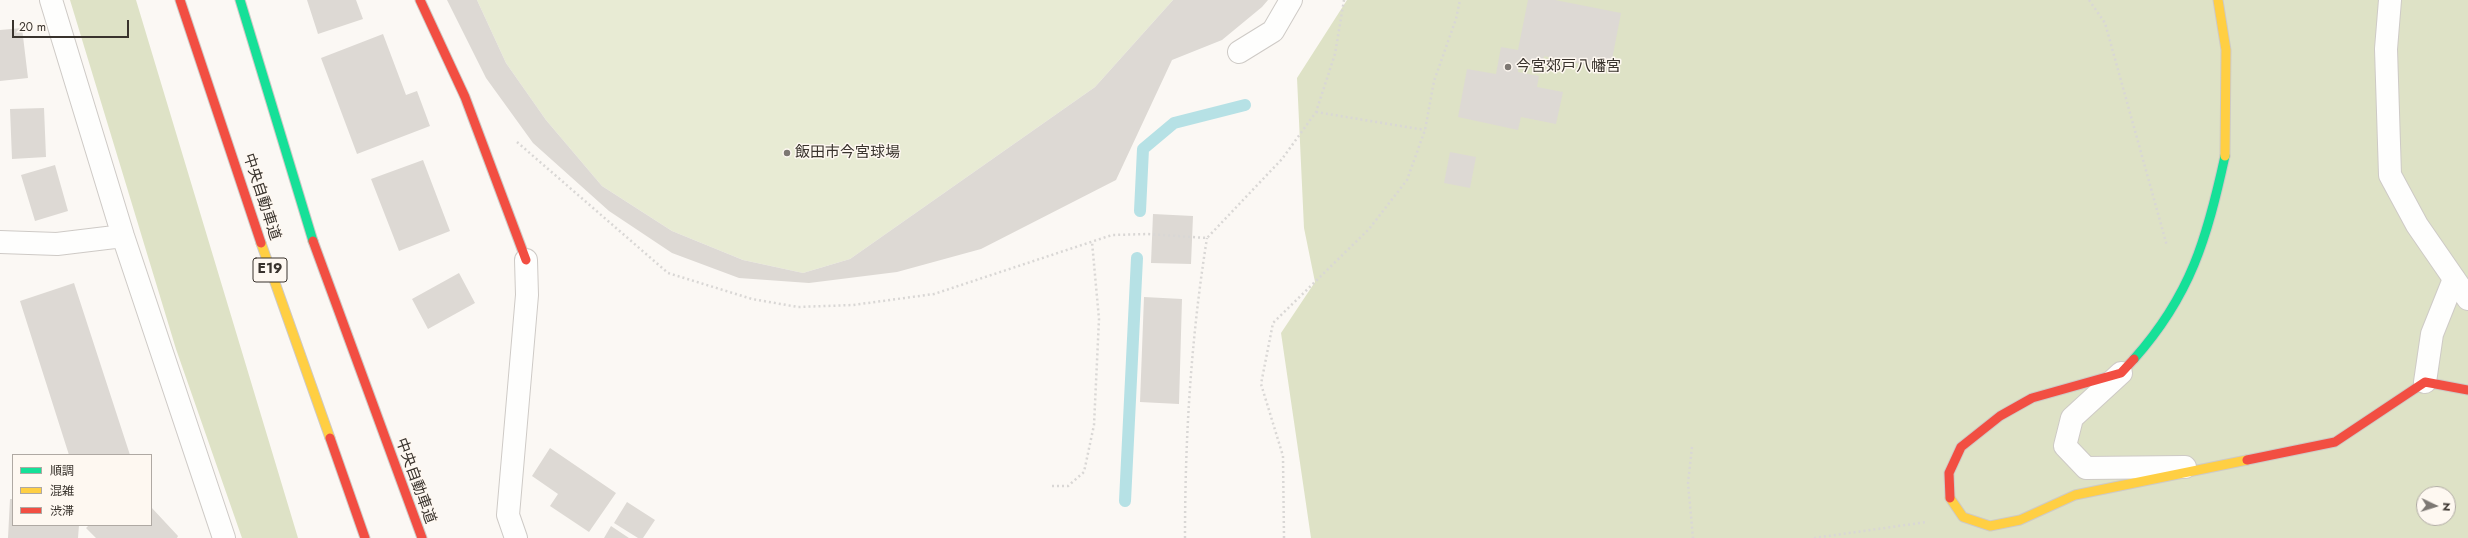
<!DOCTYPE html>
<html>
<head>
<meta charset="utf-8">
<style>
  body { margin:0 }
  #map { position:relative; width:2468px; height:538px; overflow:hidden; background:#fbf8f4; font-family:Jost,"Noto Sans JP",sans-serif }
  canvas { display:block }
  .legend { position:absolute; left:12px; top:454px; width:140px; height:72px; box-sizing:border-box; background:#fef8f1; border:1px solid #afa9a3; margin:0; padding:5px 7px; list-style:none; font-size:12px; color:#39332d }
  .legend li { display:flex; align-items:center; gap:8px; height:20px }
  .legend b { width:20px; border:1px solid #afa9a3 }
  .north { position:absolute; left:2416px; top:486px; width:40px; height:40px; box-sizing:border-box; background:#fef8f1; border:1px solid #afa9a3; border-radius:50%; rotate:94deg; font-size:11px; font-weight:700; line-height:16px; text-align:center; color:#39332d }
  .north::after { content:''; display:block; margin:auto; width:14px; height:18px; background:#7d7873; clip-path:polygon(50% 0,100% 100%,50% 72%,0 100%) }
  .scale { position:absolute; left:12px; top:20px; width:117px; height:18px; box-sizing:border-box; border:2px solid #39332d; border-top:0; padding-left:5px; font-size:12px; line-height:14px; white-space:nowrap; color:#39332d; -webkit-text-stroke:3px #fef8f1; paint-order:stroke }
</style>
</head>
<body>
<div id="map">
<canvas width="2468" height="538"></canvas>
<ul class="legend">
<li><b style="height:5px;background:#16e098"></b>順調</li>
<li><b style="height:5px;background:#ffcf43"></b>混雑</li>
<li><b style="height:5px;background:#f24e42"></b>渋滞</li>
</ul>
<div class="north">N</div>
<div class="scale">20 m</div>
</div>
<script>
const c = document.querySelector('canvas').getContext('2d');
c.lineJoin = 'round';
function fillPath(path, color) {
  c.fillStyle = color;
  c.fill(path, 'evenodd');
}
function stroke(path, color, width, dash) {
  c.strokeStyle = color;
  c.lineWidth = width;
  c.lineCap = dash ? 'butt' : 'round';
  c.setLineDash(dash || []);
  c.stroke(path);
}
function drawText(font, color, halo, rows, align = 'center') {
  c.font = font + ' Jost,"Noto Sans JP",sans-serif';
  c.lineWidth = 3;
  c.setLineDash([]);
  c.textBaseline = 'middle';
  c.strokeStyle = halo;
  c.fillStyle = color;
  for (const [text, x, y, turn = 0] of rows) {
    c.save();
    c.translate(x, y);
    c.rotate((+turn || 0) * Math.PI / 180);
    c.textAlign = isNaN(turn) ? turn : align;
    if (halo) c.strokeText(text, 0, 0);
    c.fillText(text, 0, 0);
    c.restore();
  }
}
fillPath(new Path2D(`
  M477 0H1173L1095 87 850 259 803 273 743 260 672 231 602 186 546 120 506 63Z`), '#e8ebd4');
fillPath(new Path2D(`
  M70 0H136L298 538H242L176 349Z
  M1347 0H2468V538H1311L1281 333 1315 282 1304 228 1297 78ZM2424 494H2448V518H2424Z`), '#dee2c6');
stroke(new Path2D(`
  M1140 211 1143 149 1174 123 1245 105
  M1125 501 1137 258`), '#b6e1e5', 12);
fillPath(new Path2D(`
  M307 0H356L363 19 318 34Z
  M447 0H477L506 63 546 120 602 186 672 231 743 260 803 273 850 259 1095 87 1173 0H1268L1262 7 1222 40 1172 60 1116 180 981 249 897 272 809 283 739 278 672 253 609 211 533 143 486 78Z
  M1528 0H1555L1621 13 1610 70 1544 56 1541 69 1519 65 1518 72 1539 76 1537 87 1563 92 1556 124 1521 117 1518 130 1458 117 1467 69 1496 74 1501 47 1518 50Z
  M22 28 28 78 0 81V30Z
  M383 34 406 95 417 91 430 126 357 154 321 58Z
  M44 108 46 157 12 159 10 109Z
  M1450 152 1476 157 1470 188 1444 183Z
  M423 160 450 231 399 251 371 179Z
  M55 165 68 211 35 221 21 175Z
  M1153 214 1193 216 1191 264 1151 263Z
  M459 273 475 303 428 329 412 299Z
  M74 283 130 455H69L20 301Z
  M1144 297 1182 299 1179 404 1140 402Z
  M550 448 616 493 589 532 550 506 558 494 532 476Z
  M10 499H13V525H79L78 538H8Z
  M627 502 655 520 643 538H638L614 523Z
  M151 507 178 536 177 538H96L86 528 89 525H151Z
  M611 526 629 538H604Z`), '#ddd9d4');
const lane = new Path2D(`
  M2390 0 2386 49 2390 175 2417 225 2468 299
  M1239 52 1273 31 1291 0`);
const street = new Path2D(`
  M51 0 123 236 224 538
  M0 242 57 244 123 236
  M2121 373 2072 418 2065 446 2086 468 2185 467
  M2425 382 2432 334 2454 279
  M516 538 508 515 527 295 526 260`);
const fast = new Path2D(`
  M240 0 313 241
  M2134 359C2191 295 2207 238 2225 156`);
const slow = new Path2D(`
  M2218 0 2226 50 2225 156
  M261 243 330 438
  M1950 498 1963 517 1990 526 2020 520 2075 495 2247 460`);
const jam = new Path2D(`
  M180 0 261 243
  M420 0 465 97 526 260
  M313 241 422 538
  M330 438 365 538
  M2247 460 2335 442 2425 382 2468 390
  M1950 498 1949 473 1961 447 2000 416 2032 398 2121 373 2134 359`);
stroke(lane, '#cecac6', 24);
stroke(street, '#cecac6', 24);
stroke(fast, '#cecac6', 11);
stroke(slow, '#cecac6', 11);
stroke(jam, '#cecac6', 11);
stroke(new Path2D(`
  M2089 0 2105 23 2167 246
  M1316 112 1425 130
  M517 142 668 273 752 299 798 307 853 305 934 294 1112 235 1148 234 1207 238 1282 159 1316 112 1335 54 1344 0
  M1692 447 1688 483 1693 538
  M1052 486H1068L1084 472 1094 425 1099 319 1092 242
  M1185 538C1185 437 1191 338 1207 238
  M1284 538 1283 456 1261 384 1273 323 1369 229 1407 180 1425 130 1434 81 1456 19 1460 0
  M1814 538 1927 522`), '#d9d7d5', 2.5, [2, 3]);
stroke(lane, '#fefefd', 22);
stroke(street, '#fefefd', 22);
stroke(fast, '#16e098', 9);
stroke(slow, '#ffcf43', 9);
stroke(jam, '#f24e42', 9);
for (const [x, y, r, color] of [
  [1508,67,4,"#7d7873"],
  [787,153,4,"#7d7873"]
]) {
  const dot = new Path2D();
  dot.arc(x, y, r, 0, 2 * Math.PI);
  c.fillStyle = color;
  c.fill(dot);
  stroke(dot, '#fef8f1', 1.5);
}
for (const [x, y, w] of [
  [270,270,34]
]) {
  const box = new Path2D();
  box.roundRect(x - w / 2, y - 12, w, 24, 3);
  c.fillStyle = '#fef8f1';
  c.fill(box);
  stroke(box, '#39332d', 1);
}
drawText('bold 14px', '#39332d', null, [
  ["E19",270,270]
]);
drawText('15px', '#39332d', '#fef8f1', [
  ["今宮郊戸八幡宮",1516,67],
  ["飯田市今宮球場",795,153]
], 'left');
drawText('15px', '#39332d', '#fef8f1', [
  ["中央自動車道",261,197,72],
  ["中央自動車道",415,481,70]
]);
</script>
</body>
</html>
